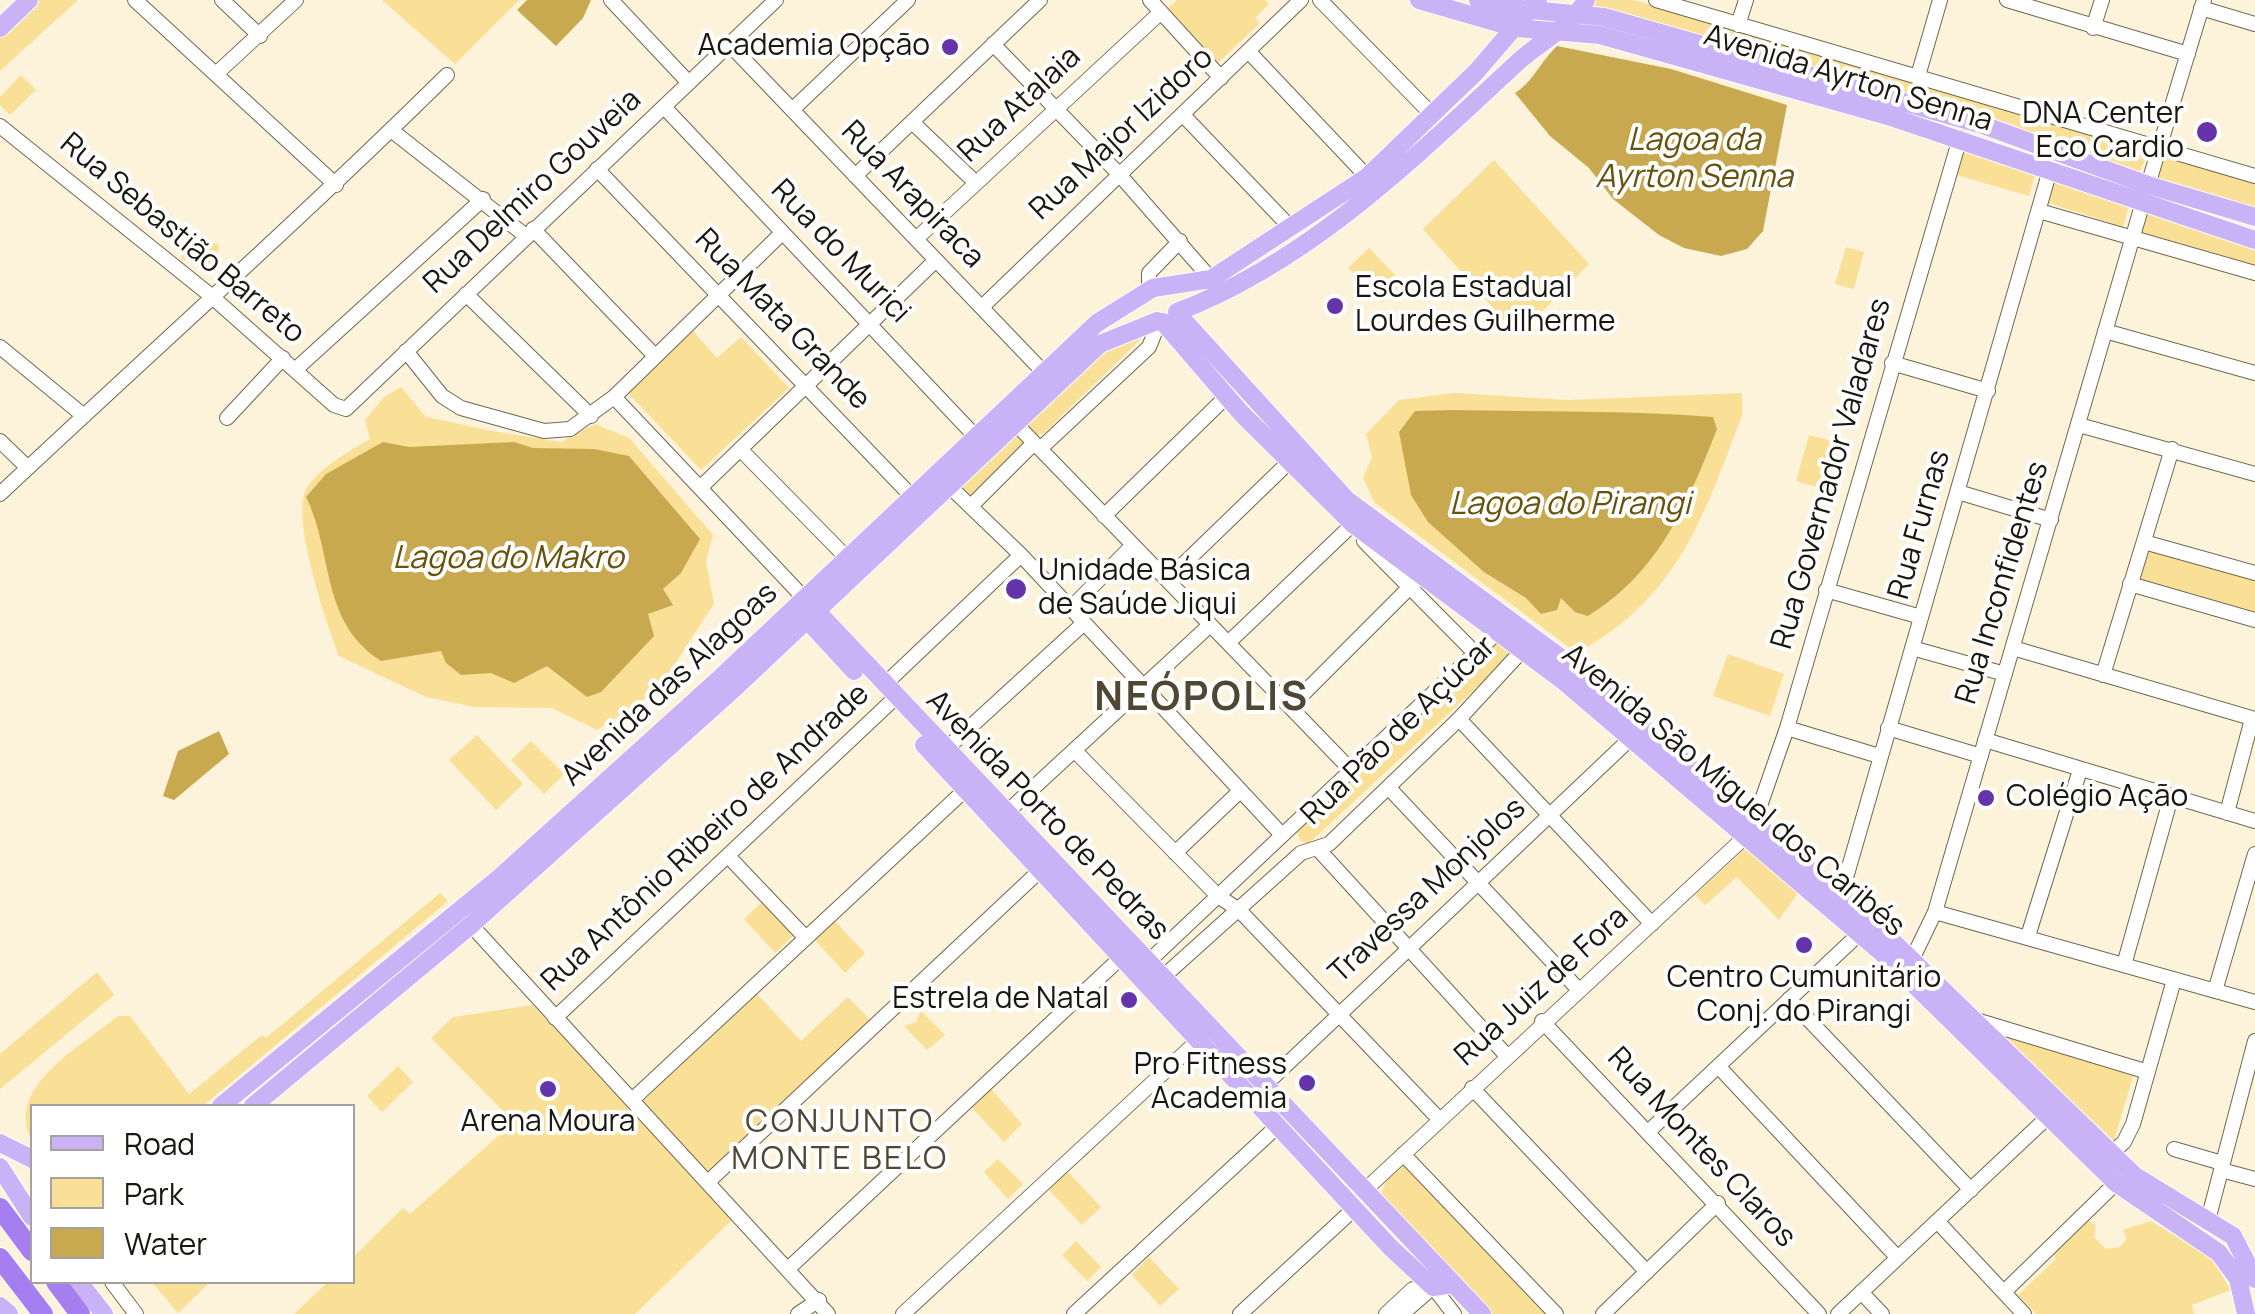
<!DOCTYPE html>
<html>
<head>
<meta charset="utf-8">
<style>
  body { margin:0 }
  #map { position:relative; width:2255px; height:1314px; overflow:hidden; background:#fcf3da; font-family:Manrope,sans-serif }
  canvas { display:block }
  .legend { position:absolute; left:30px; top:1104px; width:325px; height:180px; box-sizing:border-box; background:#fff; border:2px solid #a3a29f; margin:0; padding:12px 18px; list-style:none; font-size:30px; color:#1a170f }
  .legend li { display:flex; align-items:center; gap:20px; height:50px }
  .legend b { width:50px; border:2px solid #a3a29f }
</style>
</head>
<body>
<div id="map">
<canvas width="2255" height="1314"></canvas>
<ul class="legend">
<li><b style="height:12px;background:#c9b2f5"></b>Road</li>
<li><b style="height:28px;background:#fae096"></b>Park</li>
<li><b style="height:28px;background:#c8a950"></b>Water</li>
</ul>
</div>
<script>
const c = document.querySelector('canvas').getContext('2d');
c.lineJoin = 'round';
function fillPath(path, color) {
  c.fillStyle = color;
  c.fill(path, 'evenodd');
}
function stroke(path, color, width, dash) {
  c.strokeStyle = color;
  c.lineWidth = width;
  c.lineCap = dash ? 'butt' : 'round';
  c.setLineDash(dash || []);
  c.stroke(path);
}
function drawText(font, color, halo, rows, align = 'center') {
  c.font = font + ' Manrope,sans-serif';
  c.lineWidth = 8;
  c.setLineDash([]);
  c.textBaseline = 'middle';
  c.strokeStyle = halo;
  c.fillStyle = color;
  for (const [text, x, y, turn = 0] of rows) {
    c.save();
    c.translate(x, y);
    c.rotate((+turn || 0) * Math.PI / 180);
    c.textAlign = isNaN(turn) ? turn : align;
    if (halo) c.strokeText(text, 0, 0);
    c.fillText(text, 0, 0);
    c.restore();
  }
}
fillPath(new Path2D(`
  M37 0H78L0 71V36Z
  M382 0H519L455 64Z
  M1177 0H1265L1269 4 1255 18 1260 23 1217 64 1166 10Z
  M1588 0H1632L1657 6 2149 151 2138 176 1589 5Z
  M21 75 36 90 10 115 0 105V97Z
  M1958 146 2035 174 2029 196 1953 174Z
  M2163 156 2255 180V207L2154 179Z
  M1494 160 1589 264 1518 336 1423 229Z
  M2050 177 2129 205 2123 227 2043 201Z
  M2146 205 2255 248V265L2137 233Z
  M185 238 219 244 216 264 181 259Z
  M1846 247 1864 252 1854 289 1835 284Z
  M1369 248 1403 283 1382 303 1348 268Z
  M693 331 717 358 741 337 789 388 701 470 627 392Z
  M1148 332 1044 433 1035 436 1023 422 1111 343Z
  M401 387 426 417 492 431 561 442 595 424 629 438 713 535 706 561 714 604 657 691 597 730 552 708 474 707 426 697 339 656C327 623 288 514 308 486 322 466 350 451 370 439L365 420 384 397Z
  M1454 393 1569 400 1742 393V416C1703 517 1679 597 1577 653L1375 503 1363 478 1372 457 1366 434 1399 400Z
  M1017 433 1028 444 970 498 960 487Z
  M1809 435 1840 443 1826 490 1796 481Z
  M2147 549 2255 581V615L2136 582Z
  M1503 641 1515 652 1308 844 1301 841 1295 829 1492 643Z
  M1728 654 1784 674 1770 716 1713 696Z
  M477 735 523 784 496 810 449 760Z
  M531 741 564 774 544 794 511 760Z
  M1747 847 1800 890 1779 920 1737 877 1705 905 1695 895Z
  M440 893 448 901 203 1106H32V1140C3 1088 84 1044 118 1016H130L189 1094 262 1035 266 1038Z
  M764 900 796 933 775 953 744 919Z
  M834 920 865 953 845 973 814 939Z
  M97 972 114 995 0 1089V1054Z
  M757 994 801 1041 848 997 871 1021 709 1173 643 1101Z
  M533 1005 734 1218 635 1314H294L328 1282H352L353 1257 397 1214 403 1208 410 1214 514 1122 431 1038 453 1017Z
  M921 1011 945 1035 927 1050 904 1026 916 1022Z
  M2004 1036 2133 1076 2114 1141 2009 1043Z
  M398 1066 413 1082 382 1112 367 1096Z
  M991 1089 1022 1124 1004 1142 972 1108Z
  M998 1159 1023 1184 1008 1199 984 1172Z
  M1406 1162 1549 1314H1492L1381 1195 1386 1181Z
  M1067 1171 1101 1207 1082 1225 1049 1190Z
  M2086 1220 2096 1225 2094 1237 2106 1249 2120 1247 2127 1238 2123 1230 2151 1221 2211 1258 2231 1290 2192 1305 2194 1314H2036L2018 1295 2056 1259 2053 1253 2062 1240 2075 1235V1228Z
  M1076 1241 1101 1267 1087 1281 1062 1255Z
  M1149 1257 1179 1289 1160 1306 1132 1275Z
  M152 1282H210L178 1313Z`), '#fae096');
fillPath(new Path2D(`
  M527 0H591L583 18 556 46 517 10Z
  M1557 46 1671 69 1787 105 1763 231 1747 249 1721 256 1684 248 1659 235 1613 199 1589 168 1550 136 1515 93C1533 82 1541 61 1557 46Z
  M1453 410C1540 412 1626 410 1713 417L1717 429C1687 505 1659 572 1588 616L1575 612 1561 598 1557 610 1541 614 1526 598 1484 572 1428 522 1411 495 1399 432 1415 411Z
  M383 442 409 447 514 442 533 448 594 449 629 456 700 539 681 573 663 589 673 605 648 614 654 636 601 692 587 697 547 666 514 683 491 673 461 675 446 663 441 651 381 661C320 622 334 554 306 497L326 474Z
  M219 731 229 754 174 800 163 796 178 751Z`), '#c8a950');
const minor = new Path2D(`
  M135 0 336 185
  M222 0 260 36
  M611 0 689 83
  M1150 0 1221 78
  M1320 0 1447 130
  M1656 0 2255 176
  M2007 0 2188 54
  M2201 8 2255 24
  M1738 25 1746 0
  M2093 28 2102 0
  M993 44 1118 173 1211 279
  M730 45 1051 380
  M1249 52 1372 182
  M216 74 296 0
  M1918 76 1940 0
  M664 107 975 436
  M792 110 908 0
  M1183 115 1290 227
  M912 122 976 183
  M0 126 210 295 334 405 346 409 776 0
  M391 130 526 236
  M597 169 919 504
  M855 176 1040 0
  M2148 185 2204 0
  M2039 211 2255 273
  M533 229 655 356
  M916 239 1161 12
  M1149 291V273L1180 241
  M466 294 591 416
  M982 307 1301 0
  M2105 331 2255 373
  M0 347 84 416
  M406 351 442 396 461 408 544 431 570 429 614 397 782 233
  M1892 363 1988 391
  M296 369 483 199
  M614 397 804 598
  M227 418 283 358
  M1015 423 1351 770
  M2079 425 2255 474
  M0 441 28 468
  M1040 449 1149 347 1159 322
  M741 450 846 557
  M944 481 1021 555 1282 835
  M701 487 936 260
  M1958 492 2051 520
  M0 494C149 354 302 218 447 75
  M971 506 1034 443
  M1104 516 1227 396
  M1364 541 1476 654
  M2144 542 2255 573
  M1167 580 1290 461
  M2130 584 2255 620
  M1826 590 1921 617
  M1070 609 1133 545
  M1228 643 1353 524
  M1912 648 2005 674
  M2013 648 2255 719
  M2103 675 2172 449
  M884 685 1021 555
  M1290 707 1424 573
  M1459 719 1652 924
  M1787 728 1879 756
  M1888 728 1981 756
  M1985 740 2255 821
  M945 750 1084 623
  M1076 752 1218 896 1239 910 1439 1119
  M1388 787 1578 989
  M1006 813 1210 625
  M2227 813 2252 719
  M1318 849 1506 1055
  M1175 853 1240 791
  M728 856 805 937
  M1839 902 2052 163
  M1935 912 2255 1002
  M471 925 828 1314
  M2028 936 2080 770
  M1148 962 1502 628
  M2124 965 2171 797
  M1907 970 1935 912 2143 202
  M1163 977 1301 853 1329 844 1459 719 1529 643
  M2215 991 2255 854
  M1789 999 1971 1190
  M555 1018 895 698
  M1976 1020 2148 1072
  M1542 1021 1819 1314
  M1718 1066 1897 1257
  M1265 1085 1630 739
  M1472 1088 1647 1272
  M632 1100 965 790
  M1649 1131 1859 934
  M2174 1149 2222 1163
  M1403 1154 1556 1314
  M2106 1158 2124 1142 2133 1124 2174 980
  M2221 1170 2255 1179
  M709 1181 1048 863
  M1365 1190 1746 836 1754 823 1787 728 1960 138
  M2208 1220 2255 1041
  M1937 1221 2024 1314
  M790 1267 1129 950
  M112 1282 136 1314
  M1861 1292 1882 1314
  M2004 1292 2116 1183
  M798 1314 819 1300
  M903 1314 1203 1036
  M1074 1314 1283 1121
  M1240 1314 1355 1208
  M1386 1314 1413 1289
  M1402 1314 1433 1287 1454 1314
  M1603 1314 1718 1203
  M1838 1314 2050 1115`);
const major = new Path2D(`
  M1419 0 1516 28 1600 35 1888 116 2255 240
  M1478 0 1501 7 1604 17 1980 124 2148 185 2255 217
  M0 28 29 0
  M1177 312C1311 261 1416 156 1519 61 1542 40 1571 28 1586 0
  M1177 313 1347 500 1572 666 1886 935 2135 1176 2233 1236 2255 1279
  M1163 322 1241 413 1353 524 1562 680 1882 953 2116 1183 2219 1253 2238 1279 2246 1314
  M809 603 1482 1314
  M807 620 854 671
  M924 745 1390 1247 1433 1287 1454 1284
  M221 1106 499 878 718 680 1097 323 1153 288 1211 279 1367 177 1476 72 1538 0
  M253 1106 471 925 738 685 1100 344 1157 321
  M0 1143 32 1159
  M0 1167 32 1217
  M79 1282 104 1314
  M0 1306 9 1314`);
const highway = new Path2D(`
  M0 1208 32 1251
  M0 1258 43 1314
  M56 1282 80 1314`);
stroke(minor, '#6f6752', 16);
stroke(major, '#fff', 20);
stroke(highway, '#fff', 22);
stroke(minor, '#fff', 14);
stroke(major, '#c9b2f5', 18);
stroke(highway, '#a57eef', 20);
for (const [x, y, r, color] of [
  [950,47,10,"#6534ab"],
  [2207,132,12,"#6534ab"],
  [1335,306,10,"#6534ab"],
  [1016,589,12,"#6534ab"],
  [1986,798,10,"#6534ab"],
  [1804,945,10,"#6534ab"],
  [1129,1000,10,"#6534ab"],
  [1307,1083,10,"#6534ab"],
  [548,1089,10,"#6534ab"]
]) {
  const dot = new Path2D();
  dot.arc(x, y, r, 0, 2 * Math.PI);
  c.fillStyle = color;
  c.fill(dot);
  stroke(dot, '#fff', 4);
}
drawText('30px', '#1a170f', '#fff', [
  ["Academia Opção",930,47],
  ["DNA Center",2184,115],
  ["Eco Cardio",2184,149],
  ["Escola Estadual",1355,289,"left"],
  ["Lourdes Guilherme",1355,323,"left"],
  ["Unidade Básica",1038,572,"left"],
  ["de Saúde Jiqui",1038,606,"left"],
  ["Colégio Ação",2006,798,"left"],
  ["Centro Cumunitário",1804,979,"center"],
  ["Conj. do Pirangi",1804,1013,"center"],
  ["Estrela de Natal",1109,1000],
  ["Pro Fitness",1287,1066],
  ["Academia",1287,1100],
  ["Arena Moura",548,1123,"center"]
], 'right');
drawText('30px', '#1a170f', '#fff', [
  ["Avenida Ayrton Senna",1848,79,17],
  ["Rua Atalaia",1020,105,-43],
  ["Rua Major Izidoro",1122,134,-43],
  ["Rua Delmiro Gouveia",533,192,-43],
  ["Rua Arapiraca",912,195,46],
  ["Rua Sebastião Barreto",182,239,40],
  ["Rua do Murici",840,252,46],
  ["Rua Mata Grande",782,320,46],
  ["Rua Governador Valadares",1832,474,-74],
  ["Rua Furnas",1920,525,-74],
  ["Rua Inconfidentes",2003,583,-73],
  ["Avenida das Alagoas",670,685,-43],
  ["Rua Pão de Açúcar",1399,731,-44],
  ["Avenida São Miguel dos Caribés",1733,791,40],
  ["Avenida Porto de Pedras",1047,816,46],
  ["Rua Antônio Ribeiro de Andrade",706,838,-43],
  ["Travessa Monjolos",1428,891,-43],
  ["Rua Juiz de Fora",1542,987,-42],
  ["Rua Montes Claros",1701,1148,47]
]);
drawText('italic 32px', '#67520b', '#fff', [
  ["Lagoa da",1694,141],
  ["Ayrton Senna",1694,178],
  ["Lagoa do Pirangi",1570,505],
  ["Lagoa do Makro",508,559]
]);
c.letterSpacing = '2.5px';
drawText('32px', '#4f4733', '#fff', [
  ["CONJUNTO",840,1123],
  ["MONTE BELO",840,1160]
]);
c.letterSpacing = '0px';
c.letterSpacing = '2.5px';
drawText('bold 40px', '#4f4733', '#fff', [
  ["NEÓPOLIS",1202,699]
]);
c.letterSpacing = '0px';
</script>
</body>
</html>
